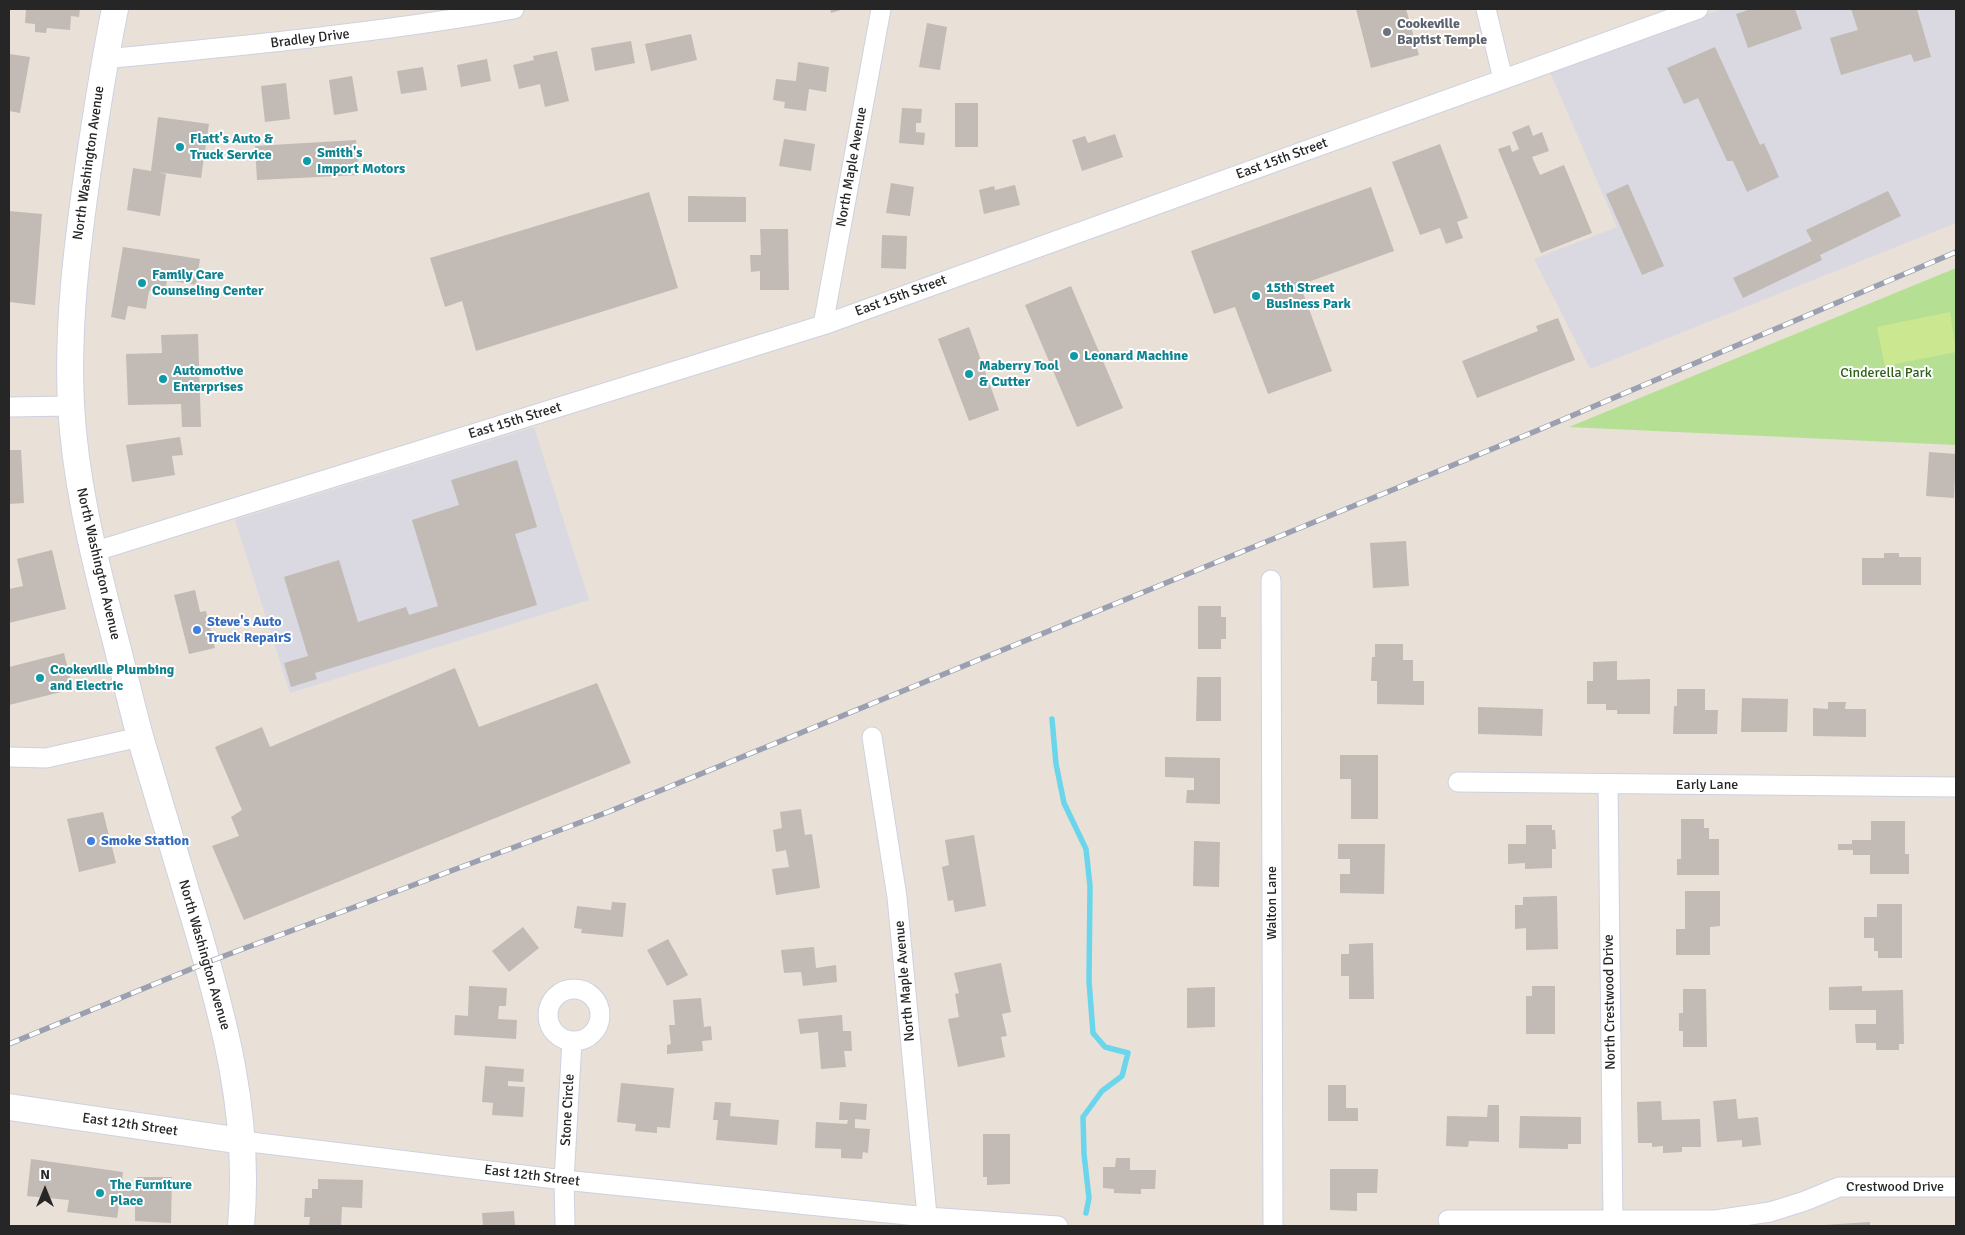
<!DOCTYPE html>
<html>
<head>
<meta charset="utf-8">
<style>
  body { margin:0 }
  #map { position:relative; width:1965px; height:1235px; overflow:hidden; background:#e9e0d8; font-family:Signika,sans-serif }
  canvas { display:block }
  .frame { position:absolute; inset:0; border:10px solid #262626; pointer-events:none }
  .north { position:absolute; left:20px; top:1165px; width:50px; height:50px; -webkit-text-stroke:4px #fff; paint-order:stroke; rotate:0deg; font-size:14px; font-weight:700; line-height:20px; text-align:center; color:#262626 }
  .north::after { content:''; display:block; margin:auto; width:18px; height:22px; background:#262626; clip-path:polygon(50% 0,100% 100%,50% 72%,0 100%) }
</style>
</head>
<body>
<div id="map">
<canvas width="1965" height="1235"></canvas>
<div class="frame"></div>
<div class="north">N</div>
</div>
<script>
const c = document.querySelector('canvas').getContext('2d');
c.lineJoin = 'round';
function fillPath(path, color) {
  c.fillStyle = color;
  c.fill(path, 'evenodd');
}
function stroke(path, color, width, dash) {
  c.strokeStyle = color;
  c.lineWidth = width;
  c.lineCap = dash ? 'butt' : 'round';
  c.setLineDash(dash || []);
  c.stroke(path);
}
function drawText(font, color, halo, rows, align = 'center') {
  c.font = font + ' Signika,sans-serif';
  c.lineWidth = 4;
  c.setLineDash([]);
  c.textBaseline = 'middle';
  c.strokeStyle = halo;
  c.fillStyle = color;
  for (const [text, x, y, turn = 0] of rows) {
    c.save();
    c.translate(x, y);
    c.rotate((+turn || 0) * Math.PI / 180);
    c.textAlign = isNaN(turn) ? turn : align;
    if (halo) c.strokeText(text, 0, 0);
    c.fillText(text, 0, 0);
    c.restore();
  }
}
fillPath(new Path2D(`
  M1722 9H1956V223L1590 369 1534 259 1617 227 1549 70Z
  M534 427 589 600 290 693 235 520Z`), '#dad9e1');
fillPath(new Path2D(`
  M1956 268V445L1569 427Z`), '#b5e094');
fillPath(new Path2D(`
  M1950 312 1956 352 1885 366 1877 327Z`), '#cbe790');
stroke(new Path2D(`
  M1052 719 1056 764 1064 803 1086 849 1090 886 1089 981 1093 1033 1105 1047 1128 1053 1122 1076 1102 1091 1083 1117 1084 1154 1089 1198 1086 1213`), '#6bd6eb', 5.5);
fillPath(new Path2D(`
  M26 9H80L79 17 71 16 70 30 47 28 46 33 35 32V24L25 23Z
  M830 9H844L831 13Z
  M1356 9H1406L1419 55 1371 68Z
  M1751 9H1795L1802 29 1748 48 1736 14Z
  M1851 9H1917L1931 57 1914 62 1911 54 1841 75 1830 38 1858 30Z
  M927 23 947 27 940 70 919 67Z
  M691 34 697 60 651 71 645 44Z
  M631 41 635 63 595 71 591 48Z
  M1715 47 1760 145 1764 143 1779 177 1747 192 1733 161H1727L1698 98 1684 104 1667 68Z
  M557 51 569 101 545 107 540 84 519 89 513 65 534 60 533 56Z
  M9 54 30 57 20 113 9 111Z
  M487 59 491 81 461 87 457 65Z
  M798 62 829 67 826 92 809 89 806 111 784 108 785 102 773 100 776 79 796 81Z
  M423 67 427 90 401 94 397 71Z
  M352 76 358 111 334 115 329 80Z
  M286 83 290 119 265 122 261 86Z
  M955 103H978V147H955Z
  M902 108 922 109 921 123H916V132L925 133 924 145 899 143Z
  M158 117 209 124 201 178 157 172 166 174 160 216 127 210 133 168 151 171Z
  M1529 125 1533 136 1542 132 1549 151 1532 157 1540 175 1564 165 1592 233 1541 253 1498 149 1510 145 1512 152 1519 149 1512 132Z
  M1115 134 1123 157 1082 171 1072 140 1085 136 1088 143Z
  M784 139 815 144 811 171 779 166Z
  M356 140 359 175 257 180 255 146Z
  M1440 144 1468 218 1457 222 1463 238 1446 244 1440 228 1420 235 1392 162Z
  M891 183 914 187 910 216 886 213Z
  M1628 184 1664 266 1642 275 1606 194Z
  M1015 185 1020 205 984 214 979 190 994 186 995 190Z
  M1371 187 1394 251 1300 285 1332 371 1268 394 1235 307 1214 314 1191 251Z
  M1888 191 1901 216 1820 255 1822 260 1743 298 1733 278 1812 241 1806 230Z
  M649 192 678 288 476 351 462 301 445 307 430 258Z
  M688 196 746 197V222H688Z
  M9 211 42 214 35 305 9 302Z
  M760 229H788L789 290H760V271L751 272 750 255H761Z
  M882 235 907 236 906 269 881 268Z
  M123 247 200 259 196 285 167 280 165 294 149 291 146 309 128 306 125 320 111 317Z
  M1071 286 1123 408 1077 427 1025 305Z
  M1558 318 1575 360 1477 398 1462 361 1538 331 1536 326Z
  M969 327 999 410 969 421 938 339Z
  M198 334 201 427H182L181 404 128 405 126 354 162 353 161 335Z
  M180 437 183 455 172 456 175 475 132 482 126 445Z
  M9 450H21L24 503 9 504Z
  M1929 452 1956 454 1954 498 1926 496Z
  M517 460 537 527 515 534 537 605 315 673 317 679 291 687 284 663 308 656 284 577 339 560 358 622 406 607 409 615 438 606 412 520 459 505 451 480Z
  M1406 541 1409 586 1373 588 1370 543Z
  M52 550 66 609 9 623V589L23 586 17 559Z
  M1884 553H1899V557H1921V585H1862V558H1884Z
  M195 590 200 612 206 611 215 648 189 654 174 595Z
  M1198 606H1221V617H1226V639H1221V649H1198Z
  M1375 644H1403V660H1413V681H1424V705L1377 704V681H1371L1372 657H1375Z
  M64 653 73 689 9 705V667Z
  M1617 661V680L1650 679V714H1617V710H1606V704H1587V681H1593V662Z
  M455 668 479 727 597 683 631 763 244 920 212 846 239 836 231 817 242 810 215 747 262 727 270 747Z
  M1197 677H1221V721H1196Z
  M1677 689H1705V710H1718L1717 734H1673L1674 706H1677Z
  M1742 698 1788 699 1787 732H1741Z
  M1828 702H1846L1845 709H1866V737L1813 736V708L1828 709Z
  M1478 707 1543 709 1542 736 1478 734Z
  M1340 755H1378V819H1351V779H1340Z
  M1165 757 1220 758V804L1186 803 1187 790H1194V778L1165 777Z
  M801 809 805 835 812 834 820 888 776 895 772 869 789 867 786 850 776 852 773 830 782 828 780 812Z
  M103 812 116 863 79 872 67 819Z
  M1681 819H1704V828H1709V839H1719V875H1677V859H1681Z
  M1871 821H1905V854H1909V874H1870V855H1853V850H1838V844H1852V840H1871Z
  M1526 825H1552V830H1555L1556 849H1552V868L1525 869V863L1508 864V844H1526Z
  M974 835 986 906 955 912 953 900 948 901 942 867 949 865 945 840Z
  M1194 841 1220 842 1219 887 1193 886Z
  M1338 844H1385L1384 894 1340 893V874H1350V859H1338Z
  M1685 891H1720V926L1710 927V955H1676V929H1685Z
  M1557 896 1558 949 1526 950V928L1515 929V905H1523V897Z
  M612 902 626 903 623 937 581 933 582 929 574 928 577 906 611 910Z
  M1877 904H1902V958H1878V951H1874V938H1864V917H1877Z
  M523 927 539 948 509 972 492 951Z
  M668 939 688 975 667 986 647 950Z
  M1373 943 1374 999H1349V976H1341V954H1349V944Z
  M814 947 816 968 836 965 837 982 803 986 801 972 784 973 781 950Z
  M1001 963 1011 1012 1002 1014 1007 1036 1001 1037 1005 1057 958 1067 948 1019 959 1017 955 994 959 993 954 973Z
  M469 986 507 988 506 1006H499L498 1019 517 1020 516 1039 454 1035 455 1015 468 1016Z
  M1532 986H1555V1034H1526V996H1532Z
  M1862 986V991L1903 990 1904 1044H1899V1050H1876V1043H1856L1855 1024H1876V1010H1829V987Z
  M1215 987V1027L1187 1028V988Z
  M1683 989H1706L1707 1047H1683V1031H1679V1013H1683Z
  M701 998 704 1027 711 1026 712 1040 702 1041 703 1051 667 1054V1045L671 1044 669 1025H675L673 1000Z
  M842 1015 843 1031H851L852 1051H844L846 1067 821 1069 818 1032 800 1034 798 1019Z
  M485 1066 524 1069 523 1082 508 1081V1086L525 1087 523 1117 492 1115 493 1103 482 1102Z
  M621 1083 674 1088 670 1128 657 1127V1133L635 1131 636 1124 617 1122Z
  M1328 1085H1346V1108H1358V1121H1328Z
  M1736 1099 1738 1119 1758 1117 1761 1145 1742 1147V1140L1717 1142 1713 1101Z
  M1661 1101 1662 1120 1700 1119 1701 1147H1682V1152L1663 1153V1146L1652 1147V1143H1638L1637 1102Z
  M715 1102 731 1103 730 1116 779 1120 777 1145 716 1140 718 1120H713Z
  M840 1102 867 1104 866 1120 855 1119V1128L870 1129 868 1153 863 1152 862 1159 841 1158V1149L815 1148 816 1122 847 1124 848 1120H839Z
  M1488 1105H1499V1142L1469 1141 1468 1147 1446 1146 1447 1116 1487 1117Z
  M1520 1116 1581 1117V1144H1568V1149L1519 1148Z
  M983 1134H1010V1184L987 1185V1177H983Z
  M1116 1158H1130V1170H1156L1155 1189H1141V1194L1114 1193V1189L1103 1188V1167H1115Z
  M31 1159 123 1172 121 1190H136L137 1177H172L171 1223 135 1221V1199H120L117 1218 67 1212 69 1200 27 1196Z
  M1330 1169H1378L1377 1193H1357V1211L1330 1210Z
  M318 1179 363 1180 362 1208 342 1207 341 1226H309L310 1217H304L305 1198H312V1189H318Z
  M514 1211 515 1226H483L482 1213Z
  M1870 1222V1226H1824V1225Z`), '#c1bab5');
const street = new Path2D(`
  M1486 9 1503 79
  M104 59C242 46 378 33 514 9
  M823 325 881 9
  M9 407 71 406
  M93 552 823 325 1698 9
  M1271 580 1273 1226
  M872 737 897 897 928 1226
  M9 757 46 758 140 737
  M1458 782 1956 787
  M1608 784 1613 1220
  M548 1015a26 26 0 1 1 52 0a26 26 0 1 1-52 0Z
  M242 1141 564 1180 927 1217 1058 1226
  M1448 1220H1716L1770 1212 1805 1201 1839 1187H1956
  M565 1226 564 1180 572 1041`);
const secondary = new Path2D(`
  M115 9C104 62 96 115 88 169 77 247 67 325 71 405 75 478 92 549 110 619 121 660 130 700 141 740 158 798 176 856 193 914 224 1018 251 1116 241 1226
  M9 1107 242 1141`);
stroke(street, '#cdd2e0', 21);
stroke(secondary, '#cdd2e0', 28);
stroke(street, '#fff', 19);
stroke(secondary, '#fff', 26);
const rail = new Path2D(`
  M9 1044 208 962 608 812 1536 431 1956 252`);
stroke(rail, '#9ba0b1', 5.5);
stroke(rail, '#fff', 4, [11]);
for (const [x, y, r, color] of [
  [1387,32,5,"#6b7280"],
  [180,147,5,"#0f9aa8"],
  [307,161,5,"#0f9aa8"],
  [142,283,5,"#0f9aa8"],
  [1256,296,5,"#0f9aa8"],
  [1074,356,5,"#0f9aa8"],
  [969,374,5,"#0f9aa8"],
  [163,379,5,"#0f9aa8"],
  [197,630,5,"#3f7fe0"],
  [40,678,5,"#0f9aa8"],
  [91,841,5,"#3f7fe0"],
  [100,1193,5,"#0f9aa8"]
]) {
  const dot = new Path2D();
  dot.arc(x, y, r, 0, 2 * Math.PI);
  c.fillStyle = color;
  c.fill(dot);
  stroke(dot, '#fff', 2);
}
drawText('bold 14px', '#5b616d', '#fff', [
  ["Cookeville",1397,24],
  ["Baptist Temple",1397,40]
], 'left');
drawText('14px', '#262626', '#fff', [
  ["Bradley Drive",310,39,-7],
  ["East 15th Street",1282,159,-20],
  ["North Washington Avenue",89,163,-82],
  ["North Maple Avenue",852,167,-80],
  ["East 15th Street",901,296,-20],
  ["East 15th Street",515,421,-17],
  ["North Washington Avenue",98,564,77],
  ["Early Lane",1707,785],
  ["Walton Lane",1272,903,-90],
  ["North Washington Avenue",204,955,74],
  ["North Maple Avenue",905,981,-95],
  ["North Crestwood Drive",1610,1002,-91],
  ["Stone Circle",568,1110,-87],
  ["East 12th Street",130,1125,8],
  ["East 12th Street",532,1176,7],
  ["Crestwood Drive",1895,1187]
]);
drawText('bold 14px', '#0d838f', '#fff', [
  ["Flatt's Auto &",190,139],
  ["Truck Service",190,155],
  ["Smith's",317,153],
  ["Import Motors",317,169],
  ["Family Care",152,275],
  ["Counseling Center",152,291],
  ["15th Street",1266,288],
  ["Business Park",1266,304],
  ["Leonard Machine",1084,356],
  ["Maberry Tool",979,366],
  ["& Cutter",979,382],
  ["Automotive",173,371],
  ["Enterprises",173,387],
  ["Cookeville Plumbing",50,670],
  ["and Electric",50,686],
  ["The Furniture",110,1185],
  ["Place",110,1201]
], 'left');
drawText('14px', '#2f601a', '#fff', [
  ["Cinderella Park",1886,373]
]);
drawText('bold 14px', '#366cbe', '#fff', [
  ["Steve's Auto",207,622],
  ["Truck RepairS",207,638],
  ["Smoke Station",101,841]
], 'left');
</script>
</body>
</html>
